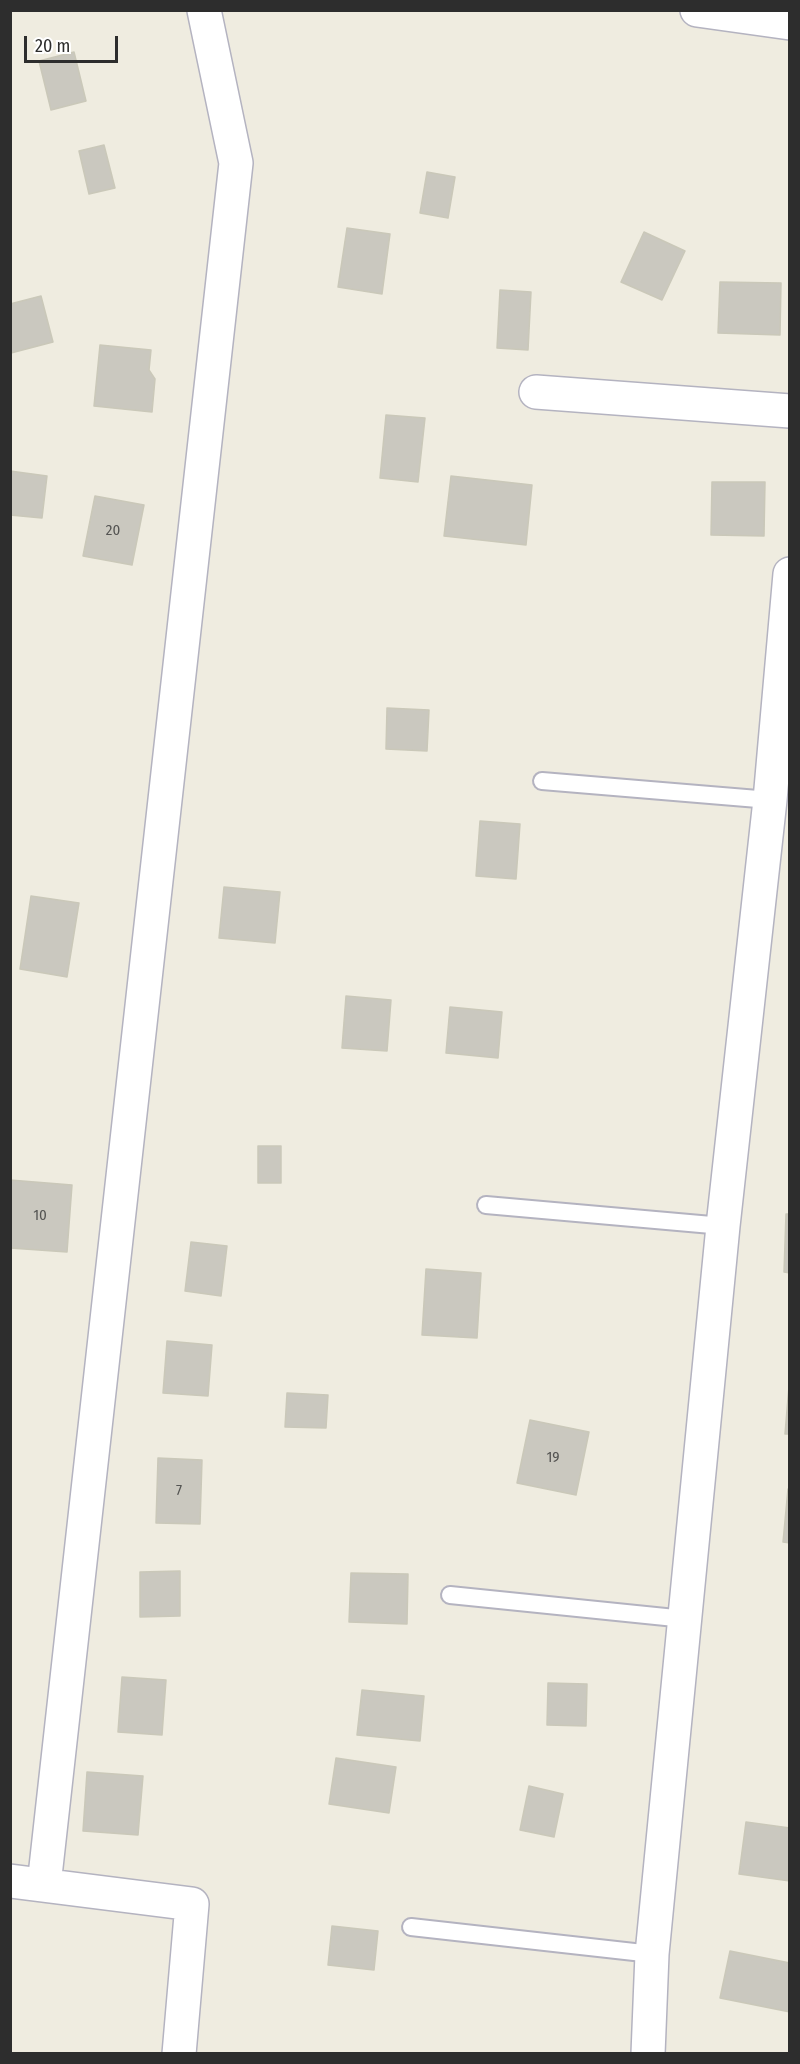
<!DOCTYPE html>
<html>
<head>
<meta charset="utf-8">
<style>
  body { margin:0 }
  #map { position:relative; width:800px; height:2064px; overflow:hidden; background:#efece0; font-family:"Fira Sans Condensed",sans-serif }
  canvas { display:block }
  .frame { position:absolute; inset:0; border:12px solid #2d2d2d; pointer-events:none }
  .scale { position:absolute; left:24px; top:36px; width:94px; height:27px; box-sizing:border-box; border:3px solid #2d2d2d; border-top:0; padding-left:8px; font-size:18px; line-height:21px; white-space:nowrap; color:#2d2d2d; -webkit-text-stroke:4px #fff; paint-order:stroke }
</style>
</head>
<body>
<div id="map">
<canvas width="800" height="2064"></canvas>
<div class="frame"></div>
<div class="scale">20 m</div>
</div>
<script>
const c = document.querySelector('canvas').getContext('2d');
c.lineJoin = 'round';
function fillPath(path, color) {
  c.fillStyle = color;
  c.fill(path, 'evenodd');
}
function stroke(path, color, width, dash) {
  c.strokeStyle = color;
  c.lineWidth = width;
  c.lineCap = dash ? 'butt' : 'round';
  c.setLineDash(dash || []);
  c.stroke(path);
}
function drawText(font, color, halo, rows, align = 'center') {
  c.font = font + ' "Fira Sans Condensed",sans-serif';
  c.lineWidth = 4.5;
  c.setLineDash([]);
  c.textBaseline = 'middle';
  c.strokeStyle = halo;
  c.fillStyle = color;
  for (const [text, x, y, turn = 0] of rows) {
    c.save();
    c.translate(x, y);
    c.rotate((+turn || 0) * Math.PI / 180);
    c.textAlign = isNaN(turn) ? turn : align;
    if (halo) c.strokeText(text, 0, 0);
    c.fillText(text, 0, 0);
    c.restore();
  }
}
const building = new Path2D(`
  M74 52 86 101 51 110 39 61Z
  M104 145 115 188 89 194 79 151Z
  M427 172 455 177 448 218 420 213Z
  M347 228 390 234 382 294 338 287Z
  M644 232 685 251 662 300 621 282Z
  M720 282 781 283 780 335 718 333Z
  M500 290 531 292 528 350 497 348Z
  M41 296 53 342 11 353 10 304Z
  M100 345 151 350 149 370 155 379 152 412 94 406Z
  M386 415 425 418 418 482 380 478Z
  M10 471 47 476 42 518 10 515Z
  M451 476 532 485 526 545 444 536Z
  M712 482H765L764 536 711 535Z
  M95 496 144 505 132 565 83 556Z
  M387 708 429 710 427 751 386 749Z
  M480 821 520 824 516 879 476 876Z
  M224 887 280 892 275 943 219 938Z
  M31 896 79 903 67 977 20 969Z
  M346 996 391 1000 387 1051 342 1048Z
  M450 1007 502 1012 498 1058 446 1053Z
  M258 1146H281V1183H258Z
  M10 1180 72 1185 67 1252 10 1248Z
  M786 1214H790V1273L784 1272Z
  M191 1242 227 1246 221 1296 185 1291Z
  M426 1269 481 1273 477 1338 422 1335Z
  M167 1341 212 1345 208 1396 163 1393Z
  M790 1374V1434H785Z
  M287 1393 328 1395 326 1428 285 1427Z
  M530 1420 589 1432 576 1495 517 1483Z
  M158 1458 202 1460 200 1524 156 1523Z
  M788 1489H790V1543L783 1542Z
  M180 1571V1616L140 1617V1572Z
  M351 1573 408 1574 407 1624 349 1622Z
  M122 1677 166 1680 162 1735 118 1732Z
  M548 1683 587 1684 586 1726 547 1725Z
  M362 1690 424 1696 420 1741 357 1735Z
  M336 1758 396 1767 389 1813 329 1804Z
  M87 1772 143 1776 138 1835 83 1831Z
  M529 1786 563 1794 554 1837 520 1830Z
  M746 1822 790 1828V1881L739 1874Z
  M332 1926 378 1931 374 1970 328 1965Z
  M730 1951 790 1963V2012L720 1998Z`);
fillPath(building, '#cac8bf');
stroke(building, '#cac8b9', 1.5);
const service = new Path2D(`
  M542 781 770 800
  M486 1205 723 1226
  M450 1595 685 1619
  M411 1927 652 1954`);
const minor = new Path2D(`
  M697 10 790 23
  M536 392 790 411
  M10 1881 192 1904 179 2054
  M44 1885 236 163 204 10
  M648 2054 652 1954 723 1226 770 800 790 574`);
stroke(service, '#b4b3c0', 20);
stroke(minor, '#b4b3c0', 36);
stroke(service, '#fff', 16);
stroke(minor, '#fff', 33);
drawText('15px', '#545452', null, [
  ["20",113,531],
  ["10",40,1216],
  ["19",553,1458],
  ["7",179,1491]
]);
</script>
</body>
</html>
